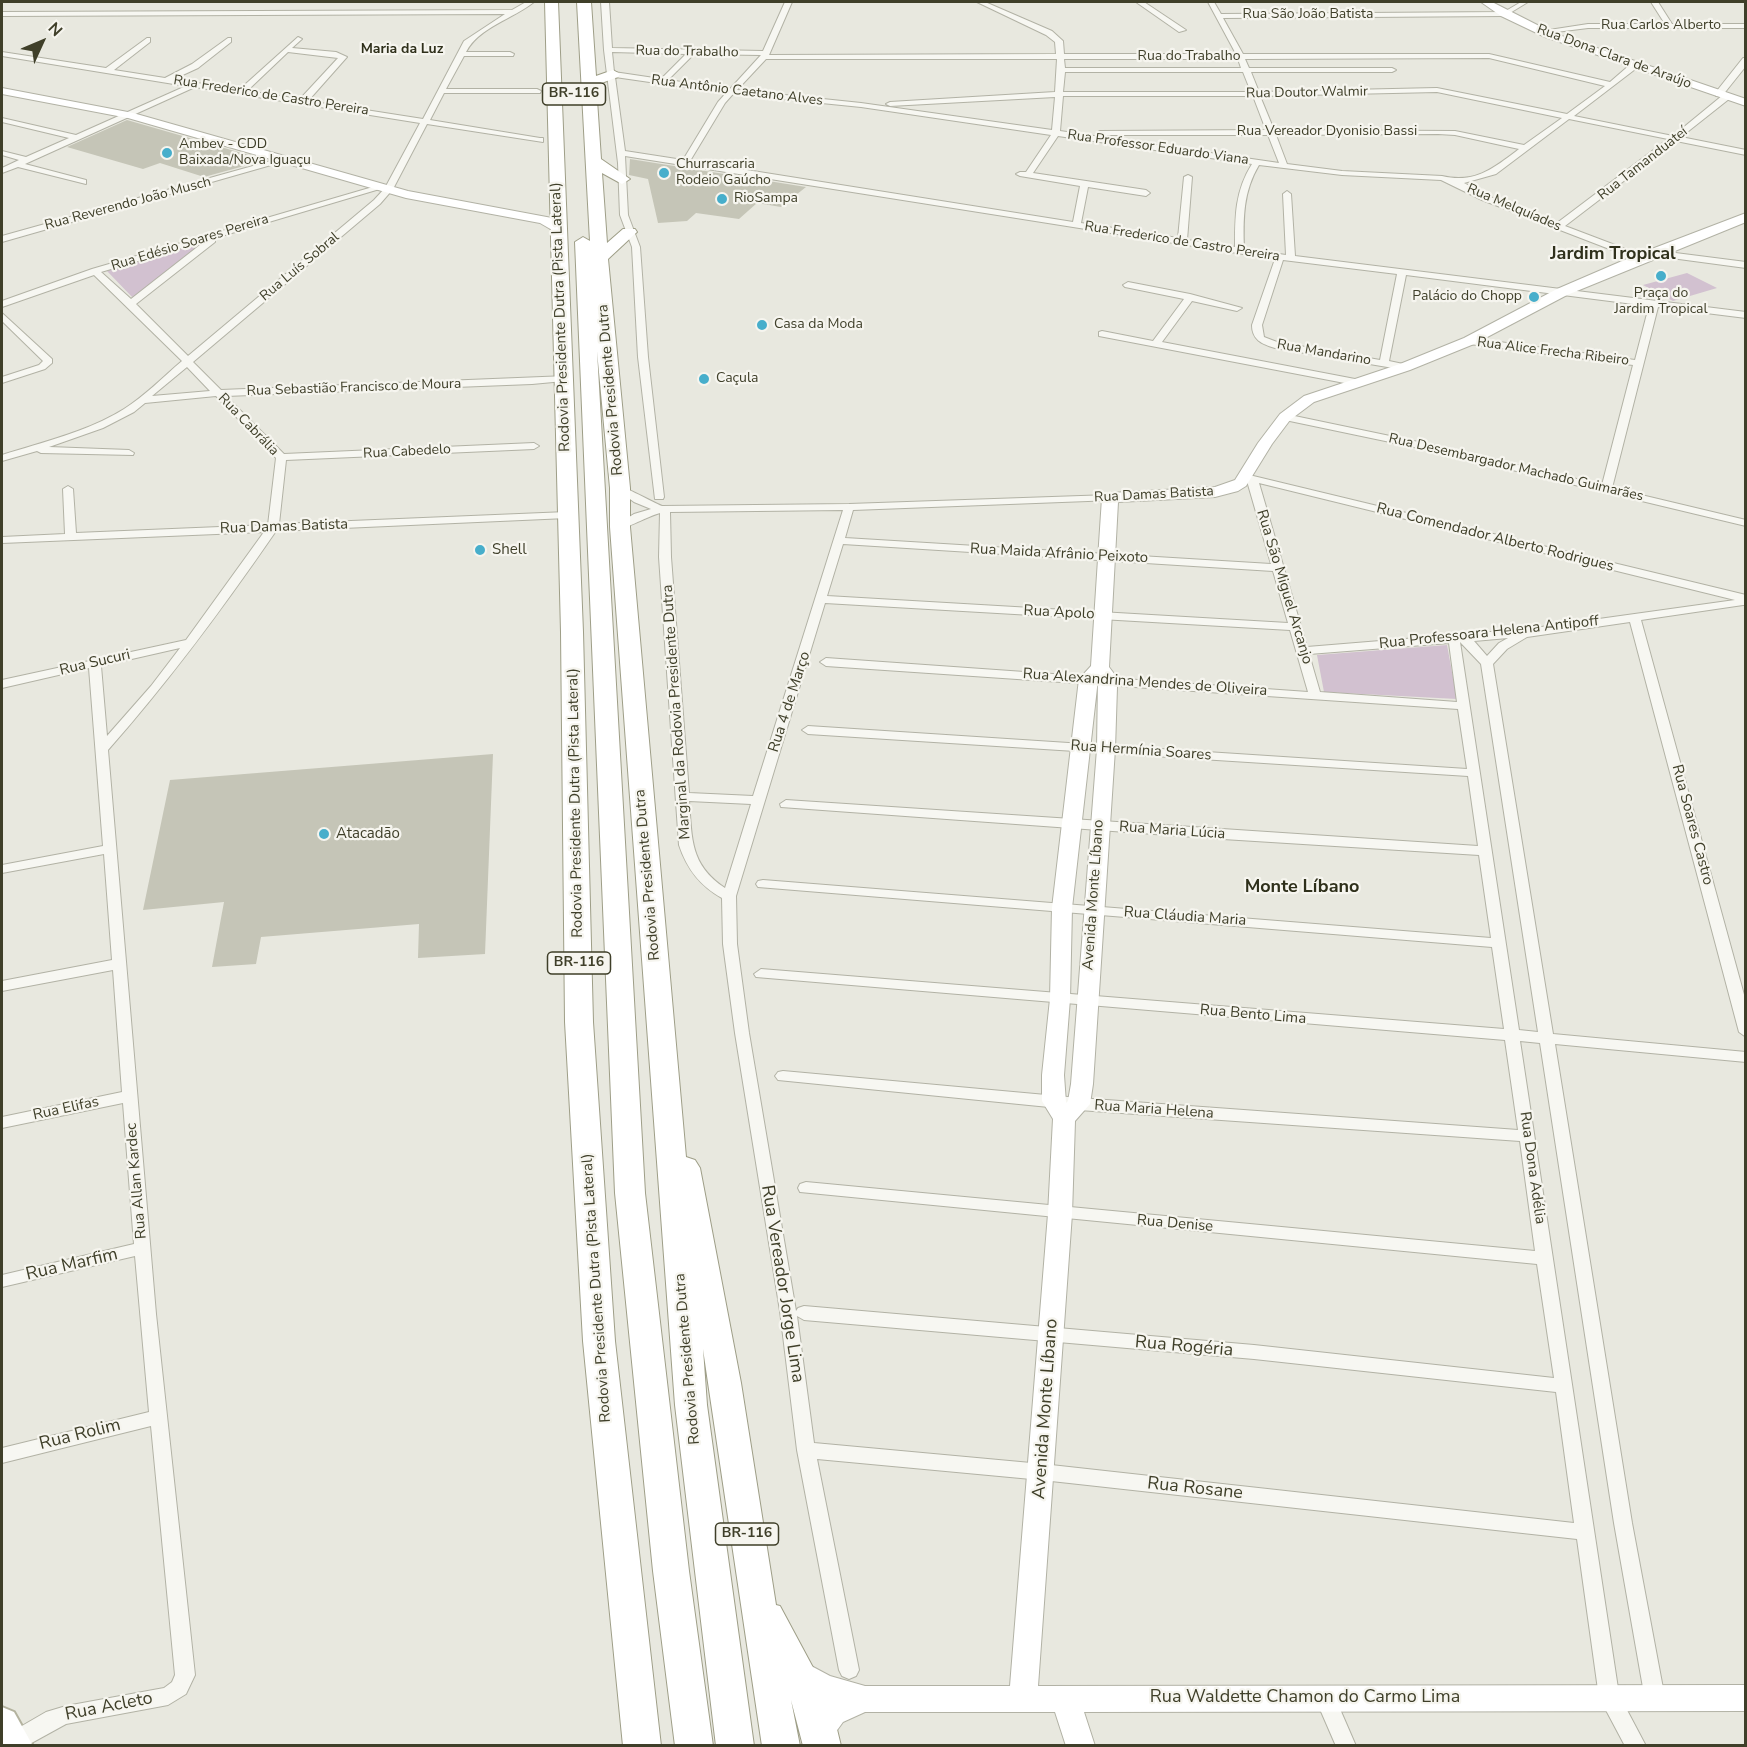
<!DOCTYPE html>
<html>
<head>
<meta charset="utf-8">
<style>
  body { margin:0 }
  #map { position:relative; width:1747px; height:1747px; overflow:hidden; background:#e8e8df; font-family:"Nunito Sans",sans-serif }
  canvas { display:block }
  .frame { position:absolute; inset:0; border:3px solid #3f3f29; pointer-events:none }
  .north { position:absolute; left:12px; top:12px; width:60px; height:60px; -webkit-text-stroke:4px #f6f5ef; paint-order:stroke; rotate:46deg; font-size:16px; font-weight:700; line-height:24px; text-align:center; color:#3f3f29 }
  .north::after { content:''; display:block; margin:auto; width:21px; height:27px; background:#3f3f29; clip-path:polygon(50% 0,100% 100%,50% 72%,0 100%) }
</style>
</head>
<body>
<div id="map">
<canvas width="1747" height="1747"></canvas>
<div class="frame"></div>
<div class="north">N</div>
</div>
<script>
const c = document.querySelector('canvas').getContext('2d');
c.lineJoin = 'round';
function fillPath(path, color) {
  c.fillStyle = color;
  c.fill(path, 'evenodd');
}
function stroke(path, color, width, dash) {
  c.strokeStyle = color;
  c.lineWidth = width;
  c.lineCap = dash ? 'butt' : 'round';
  c.setLineDash(dash || []);
  c.stroke(path);
}
function drawText(font, color, halo, rows, align = 'center') {
  c.font = font + ' "Nunito Sans",sans-serif';
  c.lineWidth = 4.5;
  c.setLineDash([]);
  c.textBaseline = 'middle';
  c.strokeStyle = halo;
  c.fillStyle = color;
  for (const [text, x, y, turn = 0] of rows) {
    c.save();
    c.translate(x, y);
    c.rotate((+turn || 0) * Math.PI / 180);
    c.textAlign = isNaN(turn) ? turn : align;
    if (halo) c.strokeText(text, 0, 0);
    c.fillText(text, 0, 0);
    c.restore();
  }
}
fillPath(new Path2D(`
  M206 240 133 298 107 271 117 267Z
  M1687 273 1717 288 1673 301 1643 285Z
  M1447 645 1457 699 1324 692 1317 655Z`), '#d2c1d0');
fillPath(new Path2D(`
  M127 120 266 160 204 177 160 163 143 169 67 147Z
  M630 159 806 187 781 207 757 203 739 219 696 213 687 221 658 223 648 179 629 175Z
  M493 754 485 954 418 958 419 924 261 937 256 964 212 967 224 902 143 910 170 780Z`), '#c5c5b7');
const street = new Path2D(`
  M526 2H534C513 19 479 27 466 52H510L514 54 513 56H464L446 89H537L541 91 540 93H444L430 120 540 138H543V142L427 124 393 189 380 204 193 362 221 390 567 376V380L564 381 532 384 226 396 284 454 534 443 539 446 534 449 286 460 279 524 567 512 572 515 567 518 276 531C223 608 170 680 108 750L156 1314 195 1675 186 1694 168 1705 66 1724 26 1746H7L5 1741 8 1734 46 1712 66 1706 164 1688 172 1682 175 1675 151 1426 2 1463V1448L149 1412 135 1256 2 1287V1275L134 1244 123 1103 2 1128V1117L122 1092 113 970 2 991V981L112 960 104 854 2 873V865L103 846 89 668 2 688V680L186 640 264 532 2 543V537L65 534 63 489 68 486 73 489 76 533 268 525 276 458 216 396 145 403 134 412 103 428 49 447 129 450 134 453 133 455 41 453 37 451 2 461V455C43 442 87 432 124 409 145 396 163 377 182 361L94 275 5 306 2 307V301L92 269 383 184V188L215 238V242L136 304 188 356 374 200 385 188 420 123 195 87 25 164 86 180V184L18 167 2 173V168L19 160 2 155V151L26 157 69 138 2 122V118L76 135 186 86 2 56V52L106 68 147 38H150V42L114 70 165 78 192 64 228 38H231V42L198 68 174 79 239 90 298 37 302 39 292 48 336 52 347 57 308 101 423 119 464 41 505 14 2 16V12L512 10ZM288 52 338 58 300 99 247 91ZM205 241 131 299 101 272ZM187 367 210 391 152 396ZM180 648 151 686 107 736 101 666Z
  M601 2H609L612 48 763 51 785 2H792L769 55 1056 54 1055 42 1046 35 977 2H985L1052 31 1063 41 1064 54H1236L1208 2H1214L1221 14 1504 12 1521 2H1528L1505 16 1223 18 1243 54H1489L1610 82 1632 63H1638V67L1574 116 1673 136 1723 95H1729V99L1681 137 1746 150V155L1676 141 1565 226 1644 256V260H1638L1482 200 1441 180 1342 175 1259 165C1243 192 1243 218 1244 249L1286 255 1283 194 1287 191 1291 194 1295 256 1746 312V318L1658 307 1612 488 1746 520V526L1433 451 1285 420 1280 417 1285 414 1433 445 1602 485 1633 365 1469 344 1464 341 1469 338 1635 360 1649 306 1406 275 1389 361 1408 365 1410 367 1405 370 1275 348C1262 344 1252 340 1252 325L1275 259 625 156 628 215 640 247 648 357 664 497 663 499H655L638 357 632 247 620 215 618 163 604 50ZM612 52 686 54 661 79 614 72ZM694 54 761 55 730 89 668 80ZM1489 58 1605 86 1567 114 1437 88 1259 92 1251 72H1392L1396 70 1392 68H1249L1245 59ZM766 59H1057L1055 92 890 102 886 104 890 106 1055 97 1052 130 861 103 737 90ZM1064 59H1238L1241 68H1065ZM1065 72H1243L1251 92H1063ZM615 77 726 93 718 102 683 160 625 151ZM1437 92 1562 118 1524 145 1455 131 1274 130 1260 96ZM733 94 861 107 1051 135 1026 172H1020L1016 174 1020 176 1080 186 1073 222 690 161 725 103ZM1063 96H1253L1266 130 1100 131 1096 133 1100 135H1268L1279 163 1060 131ZM1569 119 1668 139 1557 223 1488 196 1464 183 1496 174ZM1438 134 1455 135 1519 149C1494 168 1475 184 1442 176L1342 171 1287 164 1276 135ZM1058 136 1252 164C1235 191 1235 216 1235 247L1187 240 1192 177 1188 175 1184 177 1178 238 1081 223 1088 187 1146 196 1150 193 1146 190 1033 173ZM1283 260 1397 274 1380 360 1277 342 1264 337 1262 325Z
  M1136 2H1144L1186 30 1179 32Z
  M1651 2H1658L1672 24H1746V28H1588L1540 34 1536 32 1588 24H1665Z
  M1743 58H1746V66L1722 96H1716V92Z
  M285 157 292 159 2 242V236Z
  M1652 250 1746 262V268L1649 255 1648 253Z
  M1128 282 1190 294 1242 308 1237 311 1192 301 1162 342 1355 379 1360 382 1355 385 1099 336V332L1102 331 1153 341 1184 299 1125 287 1123 285Z
  M2 313 52 359V363L45 369 2 383V377L39 365 43 361 2 321Z
  M1245 474 1746 595V605H1743L1641 620 1746 1002V1037L1739 1032 1630 622 1527 637 1507 649 1493 664 1553 1034 1746 1052V1062L1555 1044 1632 1523 1665 1699 1662 1705 1655 1708 1648 1705 1645 1699 1614 1523 1540 1043 1520 1041 1619 1695 1646 1746H1625L1599 1697 1577 1539 1042 1480 817 1459 859 1670 856 1676 849 1679 842 1676 839 1670 797 1450 780 1311 735 1033 723 944 722 898C700 886 687 869 679 845L659 557 660 513C648 516 625 530 616 529V525L634 514 651 509 634 502 615 488 616 486C623 485 652 502 662 506L849 504 1110 495 1114 496V500L853 510 845 538 1271 564 1247 481 1240 477ZM1259 483 1735 600 1527 629 1307 647ZM843 510 753 796 689 793 671 557 670 512ZM843 544 1273 571 1288 623 827 596ZM825 603 1290 630 1308 692 826 658 820 662 826 666 1458 709 1467 769 808 726 802 730 808 734 1468 776 1478 846 786 800 780 804 781 807 1223 839 1479 855 1491 938 763 880 758 881 756 884 758 887 1492 947 1504 1029 761 969 754 974 756 977 1505 1040 1518 1130 1079 1098 783 1071 778 1072 775 1076 778 1080 1079 1110 1520 1141 1535 1251 806 1182 800 1184 798 1188 800 1192 1537 1264 1554 1378 1254 1345 804 1306 798 1308 796 1311 749 1033 737 944 736 896ZM1508 638 1499 643 1487 656 1474 641ZM1460 642 1481 664 1538 1032 1519 1030ZM1449 643 1457 702 1320 692 1309 654ZM689 801 751 804 725 888C690 865 692 839 689 801ZM797 1316 804 1320 1254 1359 1556 1392 1574 1523 1042 1464 814 1443Z
  M1326 1691 1333 1693 1356 1746H1336L1316 1700 1319 1693Z`);
const secondary = new Path2D(`
  M1481 2H1492L1553 33 1746 99V106L1545 37 1501 16Z
  M2 88 133 113 408 191 552 218 565 230 559 234 540 223 406 198 128 118 2 94Z
  M1746 213V222L1567 295 1474 344 1410 370 1314 402 1290 420 1272 444 1246 486 1238 491 1215 497 1118 502 1109 667 1115 675 1117 687 1115 749 1093 1084 1090 1104 1075 1121 1072 1214 1038 1686 1746 1685V1711L1084 1712 1095 1746H1066L1055 1712H865L843 1722 830 1740 820 1744 810 1740 806 1730 813 1713 826 1701C809 1695 793 1690 786 1673L790 1664 800 1660 830 1676 865 1686H1010L1048 1214 1053 1119 1042 1101V1075L1050 999 1052 908 1079 679 1091 666 1102 498 1110 493 1215 487 1235 480 1258 443 1280 414 1304 396 1400 364 1464 338 1557 289 1636 255ZM1098 679 1097 749 1071 1084 1068 1101 1066 1103 1064 1075 1070 999 1072 908Z`);
const primary = new Path2D(`
  M2 1707 14 1712 33 1746H2Z`);
const highway = new Path2D(`
  M545 2H558L583 632 593 1022 615 1341 661 1746H623L583 1341 565 1022 561 632Z
  M577 2H591L596 76 613 70 620 74 618 77 596 85 601 159 630 179 622 184 602 173 607 243 623 229H635L637 232 608 259 630 488V527L686 1157 695 1160 700 1168 741 1383 776 1605 780 1606 824 1688 830 1700 841 1746H803L791 1700 800 1746H762L703 1349 707 1405 754 1746H716L675 1405 610 527V488L597 351 645 1193 689 1571 713 1746H675L653 1571 615 1193 575 242 583 237 590 241Z`);
stroke(street, '#b2b2a5', 2);
stroke(secondary, '#b2b2a5', 2);
stroke(primary, '#b4b39f', 4);
stroke(highway, '#9e9e87', 2);
fillPath(street, '#f7f7f2');
fillPath(secondary, '#fff');
fillPath(primary, '#fff');
fillPath(highway, '#fff');
for (const [x, y, r, color] of [
  [167,153,6,"#47aecb"],
  [664,173,6,"#47aecb"],
  [722,199,6,"#47aecb"],
  [1661,276,6,"#47aecb"],
  [1534,297,6,"#47aecb"],
  [762,325,6,"#47aecb"],
  [704,379,6,"#47aecb"],
  [480,550,6,"#47aecb"],
  [324,834,6,"#47aecb"]
]) {
  const dot = new Path2D();
  dot.arc(x, y, r, 0, 2 * Math.PI);
  c.fillStyle = color;
  c.fill(dot);
  stroke(dot, '#f6f5ef', 2);
}
drawText('14px', '#3f3f29', '#f6f5ef', [
  ["Rua São João Batista",1308,15],
  ["Rua Carlos Alberto",1661,26],
  ["Rua do Trabalho",687,52,1],
  ["Rua do Trabalho",1189,57],
  ["Rua Dona Clara de Araújo",1614,57,20],
  ["Rua Antônio Caetano Alves",737,91,7],
  ["Rua Doutor Walmir",1307,93,-1],
  ["Rua Frederico de Castro Pereira",271,96,9],
  ["Rua Vereador Dyonisio Bassi",1327,132],
  ["Rua Professor Eduardo Viana",1158,148,8],
  ["Rua Tamanduateí",1643,164,-38],
  ["Rua Reverendo João Musch",128,204,-15],
  ["Rua Melquíades",1514,208,23],
  ["Rua Frederico de Castro Pereira",1182,242,9],
  ["Rua Edésio Soares Pereira",190,243,-17],
  ["Rua Luís Sobral",300,267,-40],
  ["Rua Alice Frecha Ribeiro",1553,352,7],
  ["Rua Mandarino",1324,353,10],
  ["Rua Sebastião Francisco de Moura",354,388,-2],
  ["Rua Cabrália",248,425,46],
  ["Rua Cabedelo",407,452,-3],
  ["Rua Desembargador Machado Guimarães",1516,468,13],
  ["Rua Damas Batista",1154,495,-3]
]);
drawText('bold 14px', '#2f301b', '#f6f5ef', [
  ["Maria da Luz",402,50]
]);
for (const [x, y, w] of [
  [574,94,63],
  [579,963,63],
  [747,1534,63]
]) {
  const box = new Path2D();
  box.roundRect(x - w / 2, y - 11, w, 22, 4.5);
  c.fillStyle = '#f6f5ef';
  c.fill(box);
  stroke(box, '#3f3f29', 1.5);
}
drawText('bold 14px', '#3f3f29', null, [
  ["BR-116",574,94],
  ["BR-116",579,963],
  ["BR-116",747,1534]
]);
drawText('14px', '#3f3f29', '#f6f5ef', [
  ["Ambev - CDD",179,145],
  ["Baixada/Nova Iguaçu",179,161],
  ["Churrascaria",676,165],
  ["Rodeio Gaúcho",676,181],
  ["RioSampa",734,199],
  ["Praça do",1661,294,"center"],
  ["Jardim Tropical",1661,310,"center"],
  ["Palácio do Chopp",1522,297,"right"],
  ["Casa da Moda",774,325],
  ["Caçula",716,379]
], 'left');
drawText('15px', '#3f3f29', '#f6f5ef', [
  ["Rodovia Presidente Dutra (Pista Lateral)",561,317,-92],
  ["Rodovia Presidente Dutra",611,390,-95],
  ["Rua Damas Batista",284,527,-2],
  ["Rua Comendador Alberto Rodrigues",1495,538,14],
  ["Rua Maida Afrânio Peixoto",1059,554,3],
  ["Rua São Miguel Arcanjo",1284,587,73],
  ["Rua Apolo",1059,613,3],
  ["Rua Professoara Helena Antipoff",1489,633,-6],
  ["Rua Sucuri",95,663,-13],
  ["Rua Alexandrina Mendes de Oliveira",1145,683,4],
  ["Rua 4 de Março",790,702,-72],
  ["Marginal da Rodovia Presidente Dutra",677,712,-94],
  ["Rua Hermínia Soares",1141,751,4],
  ["Rodovia Presidente Dutra (Pista Lateral)",576,803,-91],
  ["Rua Soares Castro",1692,825,75],
  ["Rua Maria Lúcia",1172,831,4],
  ["Rodovia Presidente Dutra",648,875,-95],
  ["Avenida Monte Líbano",1094,895,-86],
  ["Rua Cláudia Maria",1185,917,4],
  ["Rua Bento Lima",1253,1015,5],
  ["Rua Elifas",66,1109,-12],
  ["Rua Maria Helena",1154,1110,4],
  ["Rua Dona Adélia",1532,1168,82],
  ["Rua Allan Kardec",137,1181,-95],
  ["Rua Denise",1175,1224,5],
  ["Rodovia Presidente Dutra (Pista Lateral)",597,1288,-94],
  ["Rodovia Presidente Dutra",688,1359,-95]
]);
drawText('15px', '#3f3f29', '#f6f5ef', [
  ["Shell",492,550],
  ["Atacadão",336,834]
], 'left');
drawText('bold 18px', '#2f301b', '#f6f5ef', [
  ["Jardim Tropical",1613,255]
]);
drawText('bold 18px', '#2f301b', '#f6f5ef', [
  ["Monte Líbano",1302,888]
]);
drawText('18px', '#3f3f29', '#f6f5ef', [
  ["Rua Marfim",72,1265,-13],
  ["Rua Vereador Jorge Lima",782,1284,81],
  ["Rua Rogéria",1184,1347,5],
  ["Avenida Monte Líbano",1046,1409,-86],
  ["Rua Rolim",80,1435,-14],
  ["Rua Rosane",1195,1489,6],
  ["Rua Waldette Chamon do Carmo Lima",1305,1698],
  ["Rua Acleto",109,1707,-11]
]);
</script>
</body>
</html>
